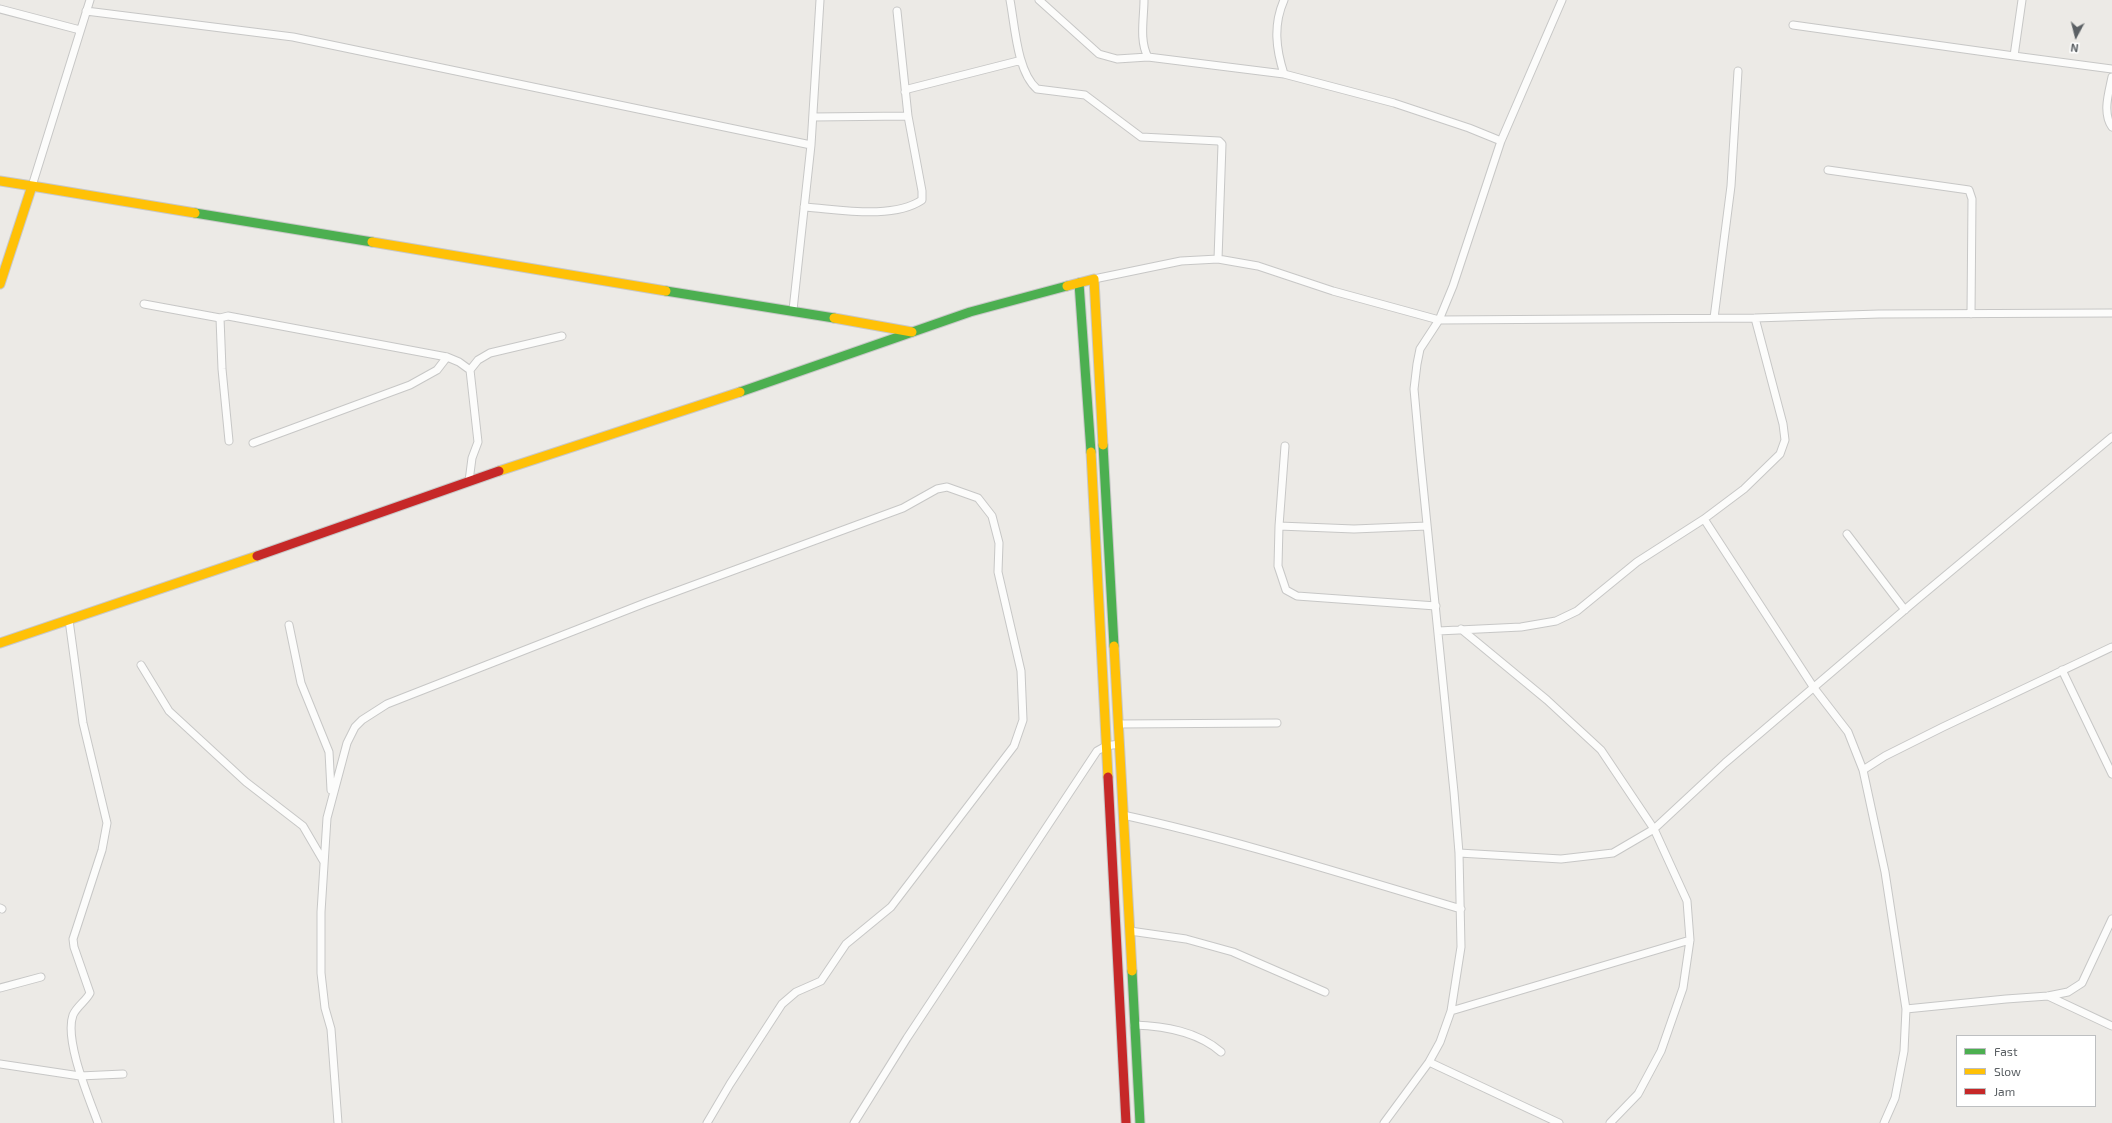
<!DOCTYPE html>
<html>
<head>
<meta charset="utf-8">
<style>
  body { margin:0 }
  #map { position:relative; width:2112px; height:1123px; overflow:hidden; background:#eceae6; font-family:"Exo 2",sans-serif }
  canvas { display:block }
  .legend { position:absolute; left:1956px; top:1035px; width:140px; height:72px; box-sizing:border-box; background:#fff; border:1px solid #bdbfc1; margin:0; padding:5px 7px; list-style:none; font-size:12px; color:#5b6064 }
  .legend li { display:flex; align-items:center; gap:8px; height:20px }
  .legend b { width:20px; border:1px solid #bdbfc1 }
  .north { position:absolute; left:2056px; top:16px; width:40px; height:40px; -webkit-text-stroke:3px #fff; paint-order:stroke; rotate:187deg; font-size:11px; font-weight:700; line-height:16px; text-align:center; color:#5b6064 }
  .north::after { content:''; display:block; margin:auto; width:14px; height:18px; background:#5b6064; clip-path:polygon(50% 0,100% 100%,50% 72%,0 100%) }
</style>
</head>
<body>
<div id="map">
<canvas width="2112" height="1123"></canvas>
<ul class="legend">
<li><b style="height:5px;background:#4caf50"></b>Fast</li>
<li><b style="height:5px;background:#ffc107"></b>Slow</li>
<li><b style="height:5px;background:#c62828"></b>Jam</li>
</ul>
<div class="north">N</div>
</div>
<script>
const c = document.querySelector('canvas').getContext('2d');
c.lineJoin = 'round';
function stroke(path, color, width, dash) {
  c.strokeStyle = color;
  c.lineWidth = width;
  c.lineCap = dash ? 'butt' : 'round';
  c.setLineDash(dash || []);
  c.stroke(path);
}
const street = new Path2D(`
  M1010 0C1015 26 1017 72 1037 89L1085 95 1141 137 1219 141 1222 144 1218 259
  M1039 0 1099 54 1117 59 1148 57
  M1144 0C1144 18 1139 41 1148 57L1284 74 1394 103 1469 128 1501 141
  M2022 0 2014 56 2112 69
  M0 9 80 30
  M86 11 293 37 811 145
  M897 11 908 116
  M1793 25 2014 56
  M1284 74C1276 49 1273 25 1284 0
  M2112 77C2109 92 2102 113 2112 127
  M905 92 908 89 1018 61 1020 62
  M1828 170 1969 190 1972 199 1971 314
  M32 186 90 0
  M804 207C838 209 892 220 922 200V191L908 116 813 117
  M1094 279 1181 261 1218 259 1258 266 1333 291 1439 320 1755 318 1879 314 2112 313
  M144 304 220 318 228 316 447 357 459 362 470 370 478 442 472 458 469 481
  M793 310 811 145 820 0
  M220 318 222 369 229 441
  M1714 318 1731 186 1738 71
  M470 370 478 360 490 353 562 336
  M253 443 410 385 437 370 447 357
  M1285 446 1279 526 1278 566 1286 590 1297 596 1436 606
  M1704 519 1814 688 1848 732 1863 770 1885 872 1906 1009 1904 1051 1895 1098 1884 1123
  M1279 526 1354 529 1427 526
  M1847 534 1905 610
  M69 620 83 723 107 823 102 850 73 939 74 947 90 993C86 1001 77 1006 73 1015 64 1040 89 1098 98 1123
  M289 625 301 683 329 752 331 790
  M1461 629 1547 700 1601 750 1654 829 1687 901 1690 940 1683 988 1661 1051 1638 1094 1610 1123
  M1438 631 1521 627 1556 621 1577 611 1637 562 1704 519 1744 489 1780 454 1785 440 1783 424 1755 318
  M141 665 169 711 246 782 303 826 324 862
  M2062 670 2112 774
  M1118 724 1277 723
  M1863 770 1885 756 1943 727 2112 647
  M1123 815C1237 840 1349 876 1461 909
  M1459 853 1561 859 1613 853 1654 829 1725 763 1915 601 2112 437
  M0 908 2 909
  M1130 931 1186 939 1233 952 1325 992
  M0 988 41 977
  M2048 996 2112 1026
  M1906 1009 2006 999 2048 996 2068 992 2082 983 2112 919
  M1451 1011 1690 940
  M1134 1025C1164 1026 1197 1031 1221 1052
  M1429 1062 1559 1123
  M0 1064 80 1076 123 1074
  M338 1123 331 1029 325 1008 321 973V912L327 818 347 743 355 727 362 720 387 704 645 603 903 508 937 489 947 487 978 498 992 516 999 543 998 572 1021 671 1023 720 1014 746 891 907 846 944 821 981 796 992 782 1004 730 1084 707 1123
  M854 1123 907 1038 1097 751 1106 746 1119 744
  M1384 1123 1429 1062 1440 1042 1451 1011 1461 947 1459 853 1454 792 1420 455 1414 389 1417 364 1420 349 1439 320 1453 286 1501 141 1562 0`);
const fast = new Path2D(`
  M195 213 372 242
  M1079 283 1091 452
  M666 291 834 318
  M740 392 970 312 1067 286
  M1103 445 1114 646
  M1132 971 1140 1123`);
const slow = new Path2D(`
  M0 181 32 186 0 284
  M32 186 195 213
  M372 242 666 291
  M1067 286 1094 279 1103 445
  M834 318 912 332
  M1091 452 1108 777
  M499 471 740 392
  M0 643 257 556
  M1114 646 1132 971`);
const jam = new Path2D(`
  M257 556 499 471
  M1108 777 1126 1123`);
stroke(street, '#c7c7c6', 9);
stroke(fast, '#c8c8c8', 11);
stroke(slow, '#c8c8c8', 11);
stroke(jam, '#c8c8c8', 11);
stroke(street, '#fcfcfb', 7);
stroke(fast, '#4caf50', 9);
stroke(slow, '#ffc107', 9);
stroke(jam, '#c62828', 9);
</script>
</body>
</html>
